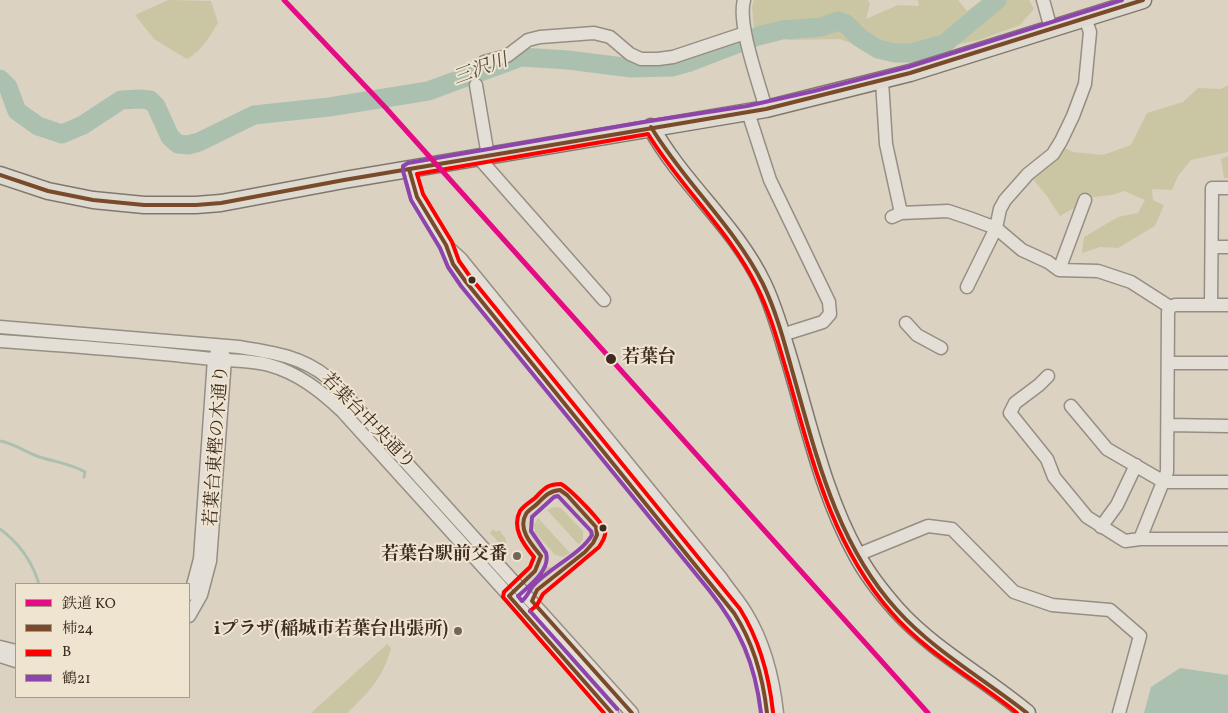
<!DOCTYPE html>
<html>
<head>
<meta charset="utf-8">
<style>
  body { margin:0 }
  #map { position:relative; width:1228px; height:713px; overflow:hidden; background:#dcd2c2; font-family:Vollkorn,"Noto Serif JP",serif }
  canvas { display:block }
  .legend { position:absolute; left:15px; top:583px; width:175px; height:115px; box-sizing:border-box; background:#efe4d0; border:1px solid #a89a8a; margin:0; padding:6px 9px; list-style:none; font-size:15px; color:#3e2b21 }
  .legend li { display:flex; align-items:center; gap:10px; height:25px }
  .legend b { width:25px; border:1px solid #a89a8a }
</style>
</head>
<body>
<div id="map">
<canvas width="1228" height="713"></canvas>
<ul class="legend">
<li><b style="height:6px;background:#e50b84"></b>鉄道 KO</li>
<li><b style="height:6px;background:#7a4b2a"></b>柿24</li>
<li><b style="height:6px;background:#f00"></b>B</li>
<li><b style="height:6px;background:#8e44ad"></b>鶴21</li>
</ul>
</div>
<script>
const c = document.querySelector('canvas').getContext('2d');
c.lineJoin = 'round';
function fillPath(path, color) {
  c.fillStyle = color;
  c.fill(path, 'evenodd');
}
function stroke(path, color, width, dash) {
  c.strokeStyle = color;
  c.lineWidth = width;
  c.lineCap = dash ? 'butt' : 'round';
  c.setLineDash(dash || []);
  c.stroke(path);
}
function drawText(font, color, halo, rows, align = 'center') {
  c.font = font + ' Vollkorn,"Noto Serif JP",serif';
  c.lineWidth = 4;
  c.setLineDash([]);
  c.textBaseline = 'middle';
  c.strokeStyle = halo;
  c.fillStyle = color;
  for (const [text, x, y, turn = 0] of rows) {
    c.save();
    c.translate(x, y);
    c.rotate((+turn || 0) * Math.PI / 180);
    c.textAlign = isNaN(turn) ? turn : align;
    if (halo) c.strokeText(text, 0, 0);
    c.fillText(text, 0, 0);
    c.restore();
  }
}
fillPath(new Path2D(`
  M168 0 211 1 218 23C209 37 202 51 187 59L154 39 135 15Z
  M754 0H868L870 4 866 19 898 5 919 6 918 0H958L967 11 982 0H1029L1034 9 1020 25 979 40 935 49 902 63 840 39 789 40 754 29 752 6Z
  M1228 85V152L1191 160 1178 176 1172 190 1152 189 1153 200 1164 205 1155 226 1118 248 1100 247 1082 253 1084 237 1118 217 1138 213 1145 200 1124 191 1112 195 1093 197 1060 216 1047 196 1031 177 1054 160 1065 148 1073 152 1103 155 1131 145 1147 113 1183 102 1198 88 1221 89Z
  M1228 156V178H1224L1221 159Z
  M554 507 561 508 583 531V539L579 545 547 510Z
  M538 518 570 553 563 557 555 555 535 532 534 525Z
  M493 529 496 532 499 530 506 539V543L503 545 500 544 490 533Z
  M543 566 553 568V571L537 584 535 579 541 573Z
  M387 644 391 648C384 676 368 694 347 713H311Z`), '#cac6a3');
fillPath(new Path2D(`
  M1180 668 1228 675V713H1144L1151 687Z`), '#acc0b0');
stroke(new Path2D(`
  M0 441C13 443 24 451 37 456 53 462 70 463 85 472L84 477
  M0 529C19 543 32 561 39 584`), '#acc0b0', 3);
stroke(new Path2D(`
  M0 79 8 87 17 111 38 126 62 134 83 125 121 100 139 99 150 100 156 106 170 137 178 144 188 145 199 142 254 115 329 107 428 91 521 57 568 60 631 68 672 67 690 62 758 36 782 30 821 27 838 21 846 24 860 38 878 49 895 53H911L944 44 997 0`), '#acc0b0', 19);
const minor = new Path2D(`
  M744 0C737 24 759 83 766 109
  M1043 0 1051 29
  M484 62 507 56 528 40 540 37 594 33 610 37 630 54 641 59H658L673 57 745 33
  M882 81 886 144 901 213 892 217
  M476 85 488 156
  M748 112 770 180 829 302 830 314 823 322 782 335
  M478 157 604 300
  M409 169 414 189 417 197 446 245 453 264 466 282 714 586C722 596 730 606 737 617 756 646 764 679 767 713
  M901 213 948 211 969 218 996 228 1022 250 1048 262 1059 270 1098 271 1131 282 1170 307
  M1212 247H1228
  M449 248 461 259 721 578C729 590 739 601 746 613 765 644 773 677 777 713
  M1059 270 1085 200
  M967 287 996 228 1000 209 1005 200 1028 174 1053 154 1061 141 1073 116 1085 84 1090 32 1085 18
  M1211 305 1212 188H1228
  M906 323 917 335 941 348
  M0 327 239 347C271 352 301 356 327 377 335 383 342 392 349 399L632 713
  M0 341C71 346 142 351 212 359 231 361 250 360 269 365 298 373 321 391 342 411L522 610 612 713
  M1168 363H1228
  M1048 376 1039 385 1015 403 1010 413 1047 459 1054 477 1087 517 1125 541 1140 539H1228
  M1071 406 1107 449 1164 482H1228
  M1168 425 1228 426
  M1101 527 1117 505 1136 465
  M1140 539 1167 472 1168 312 1170 307 1175 305H1228
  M857 555 928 526 952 529 1014 592 1052 605 1110 610 1140 636 1119 713
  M189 594 192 589 200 559 214 359 217 352
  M189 616 201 595 210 561 225 359 222 352
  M0 647 16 651
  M0 656 16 661`);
const major = new Path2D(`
  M651 127C682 184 735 225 763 284 775 309 782 336 790 362 809 426 824 496 857 555 867 574 882 593 897 610 934 651 984 677 1027 713
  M0 175 48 191 93 200 144 205H196L221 203 344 180 766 109 910 73 1143 0`);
stroke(minor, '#968e84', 15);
stroke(major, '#80786e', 19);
stroke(minor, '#e4dfd6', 12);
stroke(major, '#dfdad0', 16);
stroke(new Path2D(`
  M651 127C684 182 734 226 763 284 776 311 784 341 792 370 816 454 836 543 897 610 934 651 984 679 1027 713
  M409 169 417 197 446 245 453 264 466 282 734 613C754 644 763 677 767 713
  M0 175 48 191 93 200 144 205H196L221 203 344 180 766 109 910 73 1143 0
  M612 713 509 596 535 571 541 556C532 545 517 529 526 514 528 510 534 507 537 504 545 496 549 491 560 490L567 495 596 527 597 535 593 543 585 552 537 590 532 601 632 713`), '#7a4b2a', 4);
stroke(new Path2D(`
  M530 611 537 605 543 594 599 547C602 542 606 537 605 532 604 523 570 489 561 484 547 484 544 489 535 498 530 502 523 506 520 511 511 528 524 545 534 557L530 567 504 592 503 597 604 713
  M773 712C769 675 760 641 740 609L471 278 459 261 452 242 423 194 417 174 648 134C681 188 729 230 757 287 771 315 779 346 788 376 812 460 832 545 891 612 926 653 975 679 1017 713`), '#f00', 4);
stroke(new Path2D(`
  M558 496 591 531 592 535C580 555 549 568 533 586 529 591 527 597 522 601L518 596C529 586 551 570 546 553L531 531 532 517 554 497Z
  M530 611 617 709
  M761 713C755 663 740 629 709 590L461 286 448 267 440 248 411 200 403 171V166L408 163 650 121 747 106 814 91 908 67 1122 0`), '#8e44ad', 4);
stroke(new Path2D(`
  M284 0 385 107 928 713`), '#e50b84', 5);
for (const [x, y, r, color] of [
  [472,280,4.5,"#3e2b21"],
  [611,359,6,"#3e2b21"],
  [603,528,4.5,"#3e2b21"],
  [517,556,5,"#756559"],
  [458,631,5,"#756559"]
]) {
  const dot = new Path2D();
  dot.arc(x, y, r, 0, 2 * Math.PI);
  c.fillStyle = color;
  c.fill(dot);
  stroke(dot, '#efe4d0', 2);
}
drawText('bold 18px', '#3e2b21', '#efe4d0', [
  ["若葉台",622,359]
], 'left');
drawText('18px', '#3e2b21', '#efe4d0', [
  ["若葉台中央通り",367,422,46],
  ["若葉台東樫の木通り",218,446,-86]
]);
drawText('bold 18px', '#3e2b21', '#efe4d0', [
  ["若葉台駅前交番",507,556],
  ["iプラザ(稲城市若葉台出張所)",448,631]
], 'right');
drawText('italic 19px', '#544e43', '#efe4d0', [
  ["三沢川",481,71,-20]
]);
</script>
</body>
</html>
